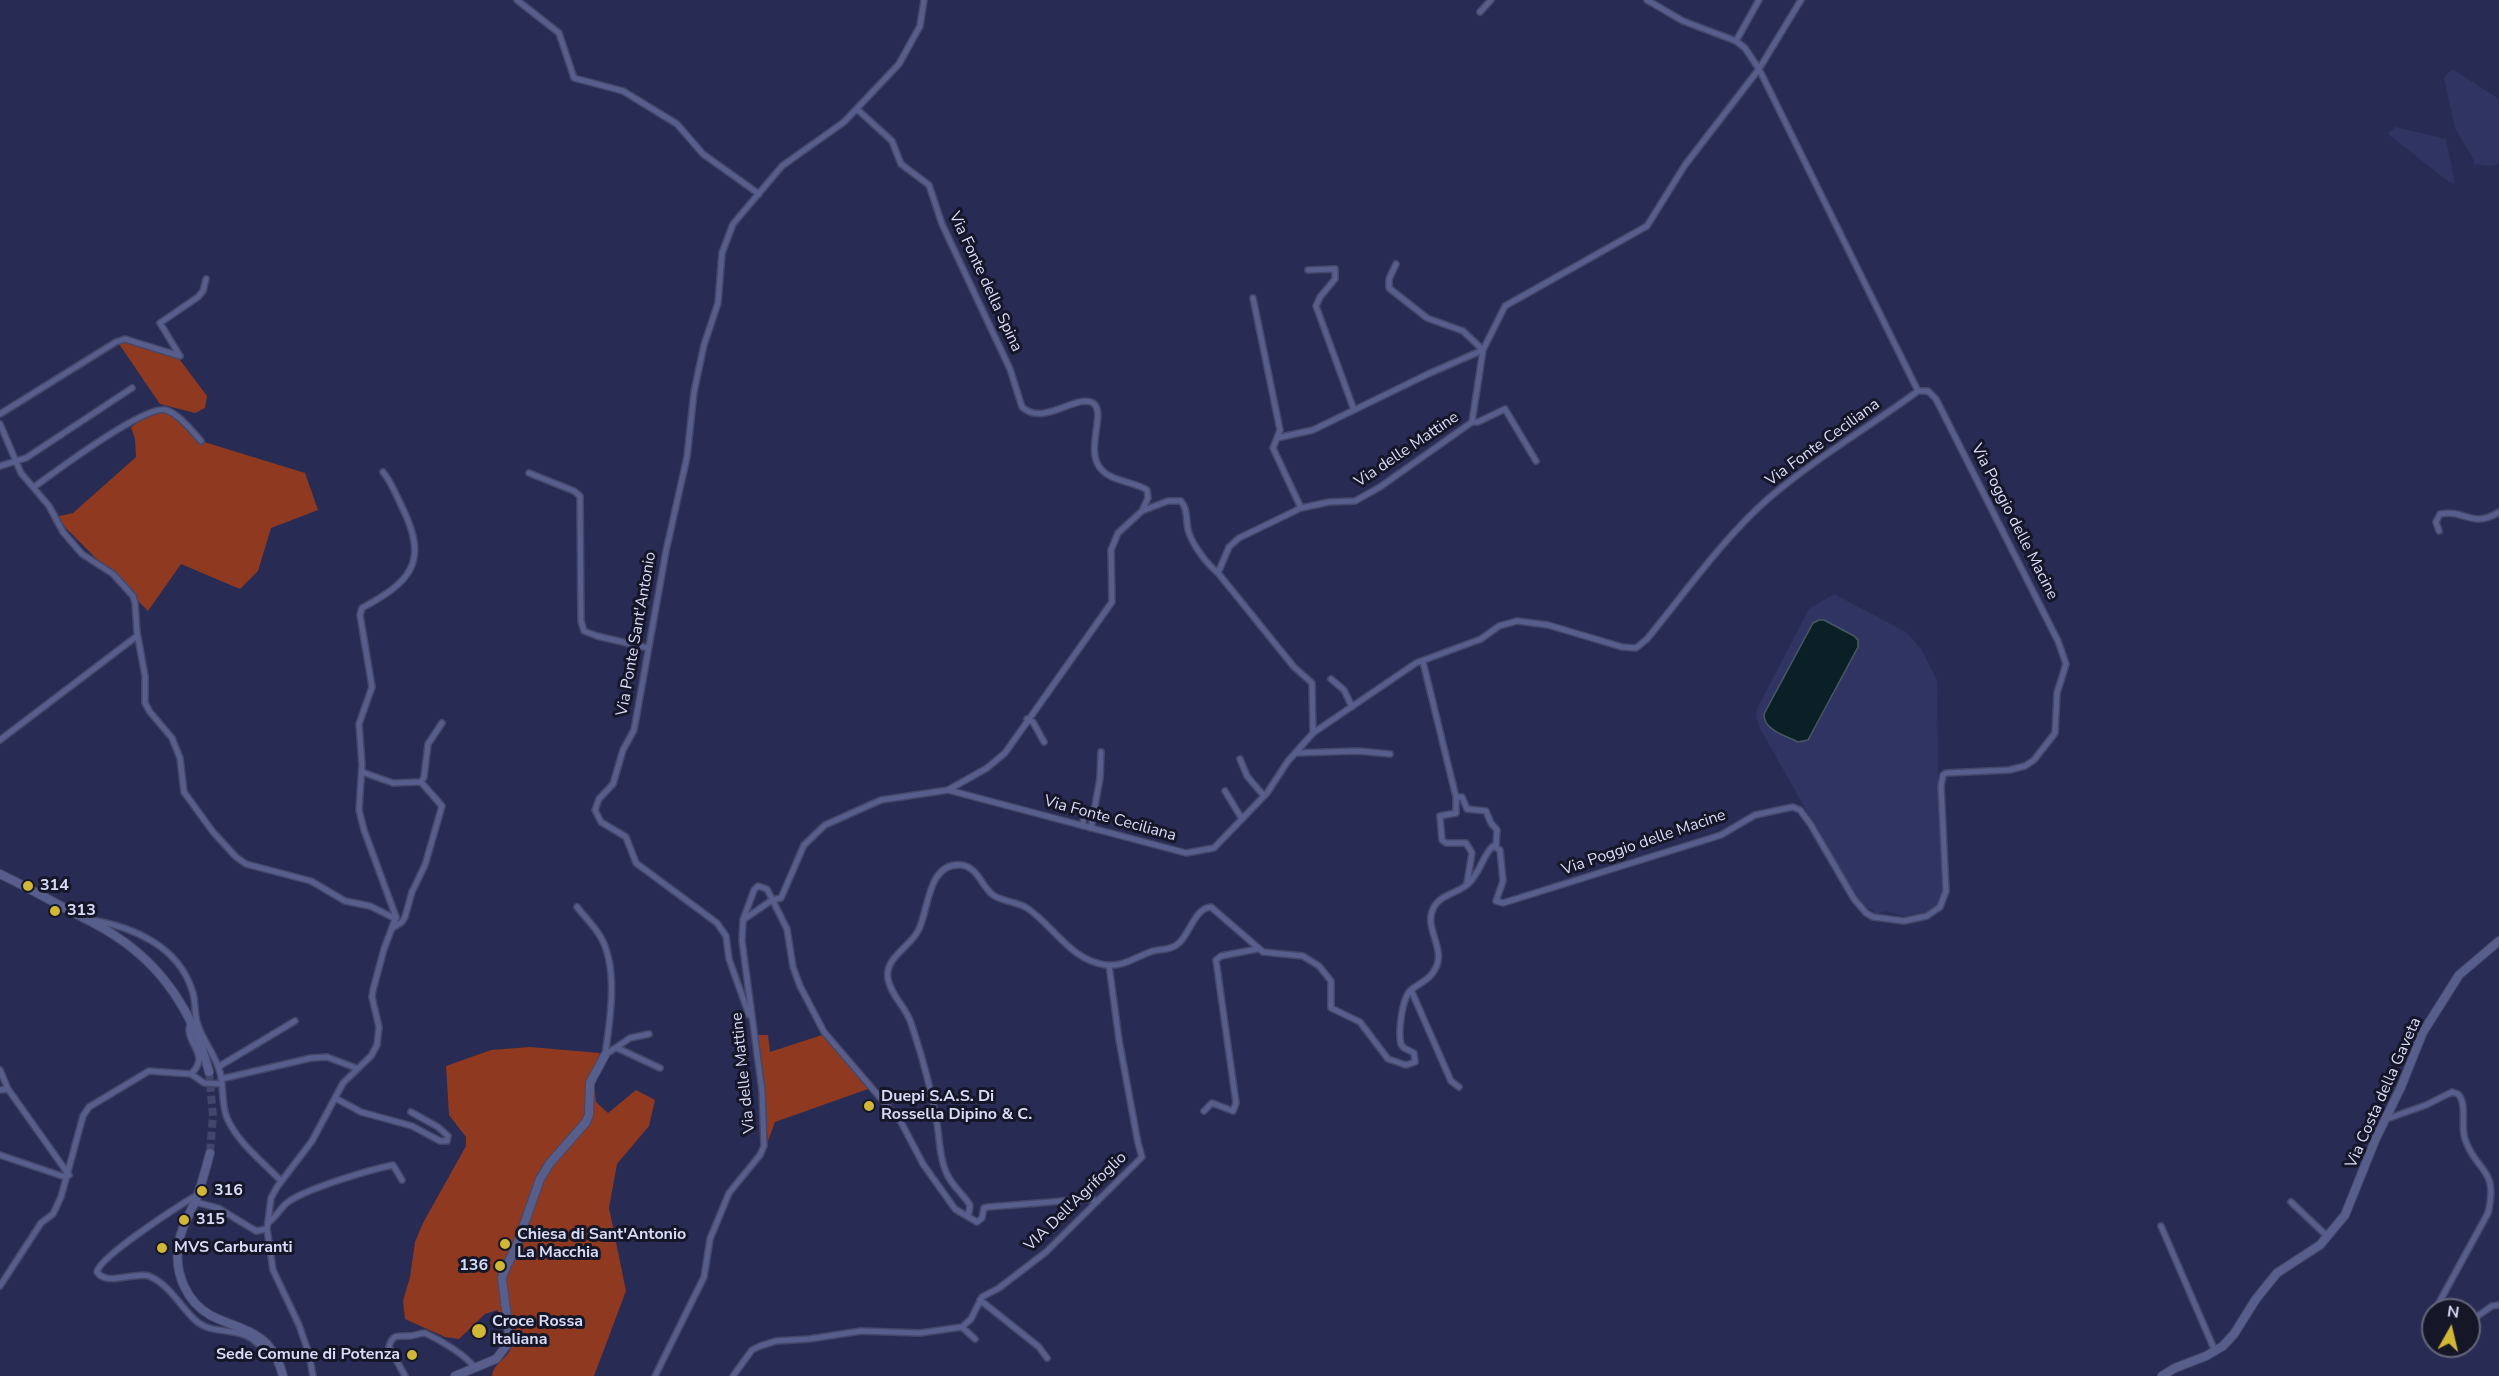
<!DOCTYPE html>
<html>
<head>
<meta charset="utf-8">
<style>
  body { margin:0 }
  #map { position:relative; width:2499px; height:1376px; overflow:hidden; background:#282c54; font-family:"Nunito Sans",sans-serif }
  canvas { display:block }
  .north { position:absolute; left:2421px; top:1298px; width:60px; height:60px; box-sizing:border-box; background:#151729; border:2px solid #63667b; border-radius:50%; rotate:8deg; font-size:16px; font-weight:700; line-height:24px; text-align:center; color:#d7dcf6 }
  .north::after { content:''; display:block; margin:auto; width:21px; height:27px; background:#d1b736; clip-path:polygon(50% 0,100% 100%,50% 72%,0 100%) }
</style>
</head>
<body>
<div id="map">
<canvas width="2499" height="1376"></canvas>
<div class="north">N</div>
</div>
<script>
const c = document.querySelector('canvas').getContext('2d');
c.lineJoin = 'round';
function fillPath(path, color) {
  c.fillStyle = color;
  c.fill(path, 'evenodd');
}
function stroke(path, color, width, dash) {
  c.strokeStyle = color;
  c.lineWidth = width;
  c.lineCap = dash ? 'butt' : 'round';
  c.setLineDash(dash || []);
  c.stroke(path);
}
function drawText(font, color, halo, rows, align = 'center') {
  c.font = font + ' "Nunito Sans",sans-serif';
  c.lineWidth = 6;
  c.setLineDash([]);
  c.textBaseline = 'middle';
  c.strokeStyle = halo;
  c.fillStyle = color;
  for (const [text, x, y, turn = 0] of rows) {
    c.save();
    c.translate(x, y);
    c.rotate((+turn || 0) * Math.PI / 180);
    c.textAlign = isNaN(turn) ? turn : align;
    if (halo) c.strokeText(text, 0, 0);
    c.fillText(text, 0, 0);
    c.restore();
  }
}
fillPath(new Path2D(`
  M2452 69 2499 99V164L2491 166 2474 164V160L2455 128 2444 78Z
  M2395 127 2446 139 2455 183 2449 182 2388 134Z
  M1834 594 1906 632 1921 649 1937 680 1938 772 1942 894 1940 901 1933 909 1908 918 1886 911 1874 915 1873 910 1865 908 1855 897 1760 728 1756 716 1757 709 1809 609Z`), '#303463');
fillPath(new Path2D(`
  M128 341 180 360 207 396 205 408 195 413 160 404 119 344Z
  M156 410H166L201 441 305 473 318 510 271 528 258 571 240 589 181 564 148 611 55 517 73 513 136 457 135 439 131 427Z
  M758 1035H768L770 1052 822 1035 867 1083 868 1089 775 1122 768 1141Z
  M530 1047 600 1053 593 1073 596 1102 608 1113 636 1090 655 1100 649 1126 617 1164 609 1208 626 1291 594 1376H492C493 1367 499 1363 505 1357 521 1341 507 1323 497 1310L485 1314 459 1339 445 1337 405 1319 403 1301 410 1277 415 1242 423 1223 466 1146V1137L449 1115 446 1066 491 1050Z`), '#8e3920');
const water = new Path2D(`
  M1819 620H1824L1854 636 1858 640V647L1808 740 1798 742C1786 736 1763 730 1764 714L1813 623Z`);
fillPath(water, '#0a2026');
stroke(water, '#485864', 1.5);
stroke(new Path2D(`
  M209 1072 213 1116 210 1153`), '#42466c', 8, [8, 4]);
const street = new Path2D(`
  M517 0 559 33 574 78 623 91 677 124 703 154 759 194
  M1647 0 1683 21 1736 41 1745 48 1759 69 1918 391
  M1480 12 1491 0
  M1736 41 1759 0
  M858 110 892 141 901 164 929 185 942 224 1010 369 1022 407C1044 427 1077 393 1093 403 1107 412 1084 451 1101 469 1112 482 1133 481 1147 490L1148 498 1142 511
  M1308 270 1335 269V279L1320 297 1316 306 1354 410
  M1253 298 1280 430 1277 438
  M180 356 160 323 198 297 203 291 206 279
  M0 414 116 342 125 339 180 356
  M1472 422H1478L1505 409 1536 461
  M0 424 21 473 49 506 63 532 82 554 113 574 133 596 135 603 137 632 145 676V703L150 712 172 738 180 758 184 792 213 832 236 857 246 864 311 881 345 901 370 906 396 919
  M0 466 26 458 132 388
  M529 473 574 491 580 496 581 621 584 631 597 636 648 648
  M34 487C55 472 145 404 166 410 179 414 192 431 201 441
  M1301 508 1273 448 1277 438 1313 430 1428 374 1483 350 1463 331 1427 318 1389 288V279L1396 264
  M2439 531 2436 522 2440 514C2465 509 2472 529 2499 512
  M1218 573 1294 667 1312 683 1313 733
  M1423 662 1456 797
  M1331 679 1344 690 1352 707
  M1027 719 1033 722 1044 742
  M0 740 137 636
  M1295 753 1358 751 1390 754
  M1240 759 1247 776 1264 796
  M362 772 393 783 421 782 442 806 425 865 412 892 405 917 402 922 394 927
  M421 782 424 777 428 744 442 723
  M948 790 1186 853 1214 848 1267 793 1288 761 1313 733 1416 663 1481 639 1499 626 1517 621 1548 625 1622 647 1636 648 1647 639C1684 594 1725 536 1769 498 1816 458 1869 427 1918 391
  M1225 791 1242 819
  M1083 826 1084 811
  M1091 828 1100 778 1101 752
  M1467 883 1472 853 1466 843H1446L1442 840 1440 816 1456 813V797H1462L1467 809 1486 811 1491 823 1497 830 1496 846
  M577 907C584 916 594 926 600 936 619 967 610 1021 605 1055
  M92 920C133 927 178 946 192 990 196 1000 194 1011 197 1022 202 1040 215 1054 220 1072 224 1087 221 1103 227 1118 238 1143 262 1161 281 1181
  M743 920 772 900 781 898 804 845 825 825 881 800 948 790 987 768 1005 753 1112 602 1111 550 1118 533 1142 511 1168 501H1181C1189 511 1185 522 1189 533 1194 547 1207 564 1218 573L1229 547 1239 538 1301 508 1329 502 1355 501 1380 487 1472 422 1483 350 1505 306 1647 226 1685 165 1759 69 1801 0
  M1411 990 1451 1081 1459 1087
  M749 1015 729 959 726 936 717 923 636 863 626 837 601 822 595 810 599 799 613 784 623 750 634 730 666 551 687 457 694 392 704 345 718 303 722 253 733 224 782 166 844 122 899 64 920 26 924 0
  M617 1048 660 1068
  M605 1055 630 1038 649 1034
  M218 1067 295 1021
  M0 1070 8 1089
  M191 1074 204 1083 222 1084
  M221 1079 311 1058 327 1057 356 1068
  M0 1090 8 1089 69 1175
  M335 1098 361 1112 412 1126 440 1141H447L448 1136 438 1127 411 1112
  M1204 1111 1212 1103 1233 1111 1236 1103 1216 960 1221 956 1257 949
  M2384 1120 2426 1105 2452 1092 2458 1094C2468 1105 2460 1125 2465 1139 2476 1173 2499 1167 2488 1213L2435 1310
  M0 1155 62 1176 69 1175
  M197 1195C180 1205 99 1257 97 1272 107 1287 134 1271 149 1276 170 1285 179 1305 195 1320 211 1335 233 1327 251 1338 259 1344 267 1353 275 1359
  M195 1202 218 1208 256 1231 267 1229 271 1198 277 1187 312 1141 343 1083 371 1056 377 1045 379 1027 372 997 373 990 384 949 396 917 364 830 359 810 362 765 359 724 372 687 360 615 362 608C410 582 429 563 403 509 397 497 392 483 383 472
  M2291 1202 2328 1237
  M965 1215 977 1222 982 1218 984 1208 988 1207 1088 1199 1098 1201
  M269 1222C277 1216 281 1207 288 1202 308 1188 369 1170 393 1165L402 1180
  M2161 1226 2215 1351
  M267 1229 273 1270 299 1325 309 1354 313 1376
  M0 1286 41 1223 53 1214 61 1197 83 1116 89 1107 149 1071 191 1074C213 1053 181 1042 191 1021
  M980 1300 1039 1347 1047 1358
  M2469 1322 2492 1306 2499 1305
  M962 1327 975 1339
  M405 1376 389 1347C392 1334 398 1336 409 1336 414 1336 420 1333 425 1333 440 1340 466 1355 475 1368
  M655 1376 704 1277 710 1239 729 1193 760 1155 764 1146 762 1091 742 941 743 920 754 890 758 886 767 889 787 929 793 967 800 986 824 1032 901 1122 923 1164 955 1209 965 1215 969 1213 970 1205C963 1194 951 1185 946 1172 939 1156 940 1141 937 1124 932 1093 921 1053 911 1023 906 1007 891 996 888 979 884 958 910 947 918 931 929 911 927 862 961 865 978 867 981 886 993 895 1003 902 1016 901 1027 908 1054 926 1071 961 1106 965 1124 967 1137 956 1153 951 1162 949 1172 950 1179 943 1190 933 1195 908 1211 907L1263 952 1303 956 1319 966 1331 981V1008L1360 1022 1388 1059 1406 1065 1415 1062 1414 1053 1404 1048 1401 1044C1398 1033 1402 997 1411 990 1421 982 1432 979 1437 965 1444 946 1423 926 1434 907 1440 895 1458 893 1468 884 1481 872 1482 856 1493 846L1500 850 1503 881 1496 901 1503 903 1721 835 1755 815 1793 807 1800 810 1811 825 1854 899 1866 913 1873 917 1904 921 1927 916 1940 907 1946 891 1941 786 1943 775 1946 773 2009 770 2025 766 2034 760 2055 733 2057 693 2066 664 2058 641 1936 399 1928 391H1918
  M733 1376 752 1350 760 1346 776 1341 809 1339 861 1331 920 1333 962 1327 971 1319 982 1297 999 1288 1046 1252 1142 1157 1138 1143 1119 1040 1109 965`);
const secondary = new Path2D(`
  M0 874C21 884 41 895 61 906 79 916 98 924 114 935 164 967 194 1015 209 1072
  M210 1153C206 1168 202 1183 197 1197 190 1214 179 1231 178 1249 175 1274 187 1302 210 1315 228 1325 251 1328 267 1344 275 1353 280 1364 283 1376
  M455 1376 496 1359 507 1345 509 1334 502 1278 506 1267 516 1247 540 1179 550 1163 586 1122 589 1115 590 1083 605 1055
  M2162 1376 2175 1368 2206 1356 2223 1346 2234 1334 2256 1299 2277 1273 2320 1245 2345 1215 2376 1138 2401 1087 2423 1032 2459 975 2499 941`);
stroke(street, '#454769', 8);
stroke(secondary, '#454769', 10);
stroke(street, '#585e8b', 5);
stroke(secondary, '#585e8b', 8);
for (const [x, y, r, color] of [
  [28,886,6,"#d1b736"],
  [55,911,6,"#d1b736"],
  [869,1106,6,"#d1b736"],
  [202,1191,6,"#d1b736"],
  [184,1220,6,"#d1b736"],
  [505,1244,6,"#d1b736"],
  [162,1248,6,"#d1b736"],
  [500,1266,6,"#d1b736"],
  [479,1331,8,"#d1b736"],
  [412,1355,6,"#d1b736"]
]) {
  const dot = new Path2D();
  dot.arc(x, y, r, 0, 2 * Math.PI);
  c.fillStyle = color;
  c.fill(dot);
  stroke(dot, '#151729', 2);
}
drawText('16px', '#d7dcf6', '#151729', [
  ["Via Fonte della Spina",985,282,65],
  ["Via Fonte Ceciliana",1823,443,-36],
  ["Via delle Mattine",1407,450,-34],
  ["Via Poggio delle Macine",2014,522,63],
  ["Via Ponte Sant'Antonio",637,634,-80],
  ["Via Fonte Ceciliana",1110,819,15],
  ["Via Poggio delle Macine",1644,843,-19],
  ["Via delle Mattine",744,1073,-96],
  ["Via Costa della Gaveta",2384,1093,-66],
  ["VIA Dell'Agrifoglio",1076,1202,-44]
]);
drawText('bold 16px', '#d7dcf6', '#151729', [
  ["314",40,886],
  ["313",67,911],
  ["Duepi S.A.S. Di",881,1097],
  ["Rossella Dipino & C.",881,1115],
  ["316",214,1191],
  ["315",196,1220],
  ["Chiesa di Sant'Antonio",517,1235],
  ["La Macchia",517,1253],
  ["MVS Carburanti",174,1248],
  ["136",488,1266,"right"],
  ["Croce Rossa",492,1322],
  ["Italiana",492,1340],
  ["Sede Comune di Potenza",400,1355,"right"]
], 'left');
</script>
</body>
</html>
